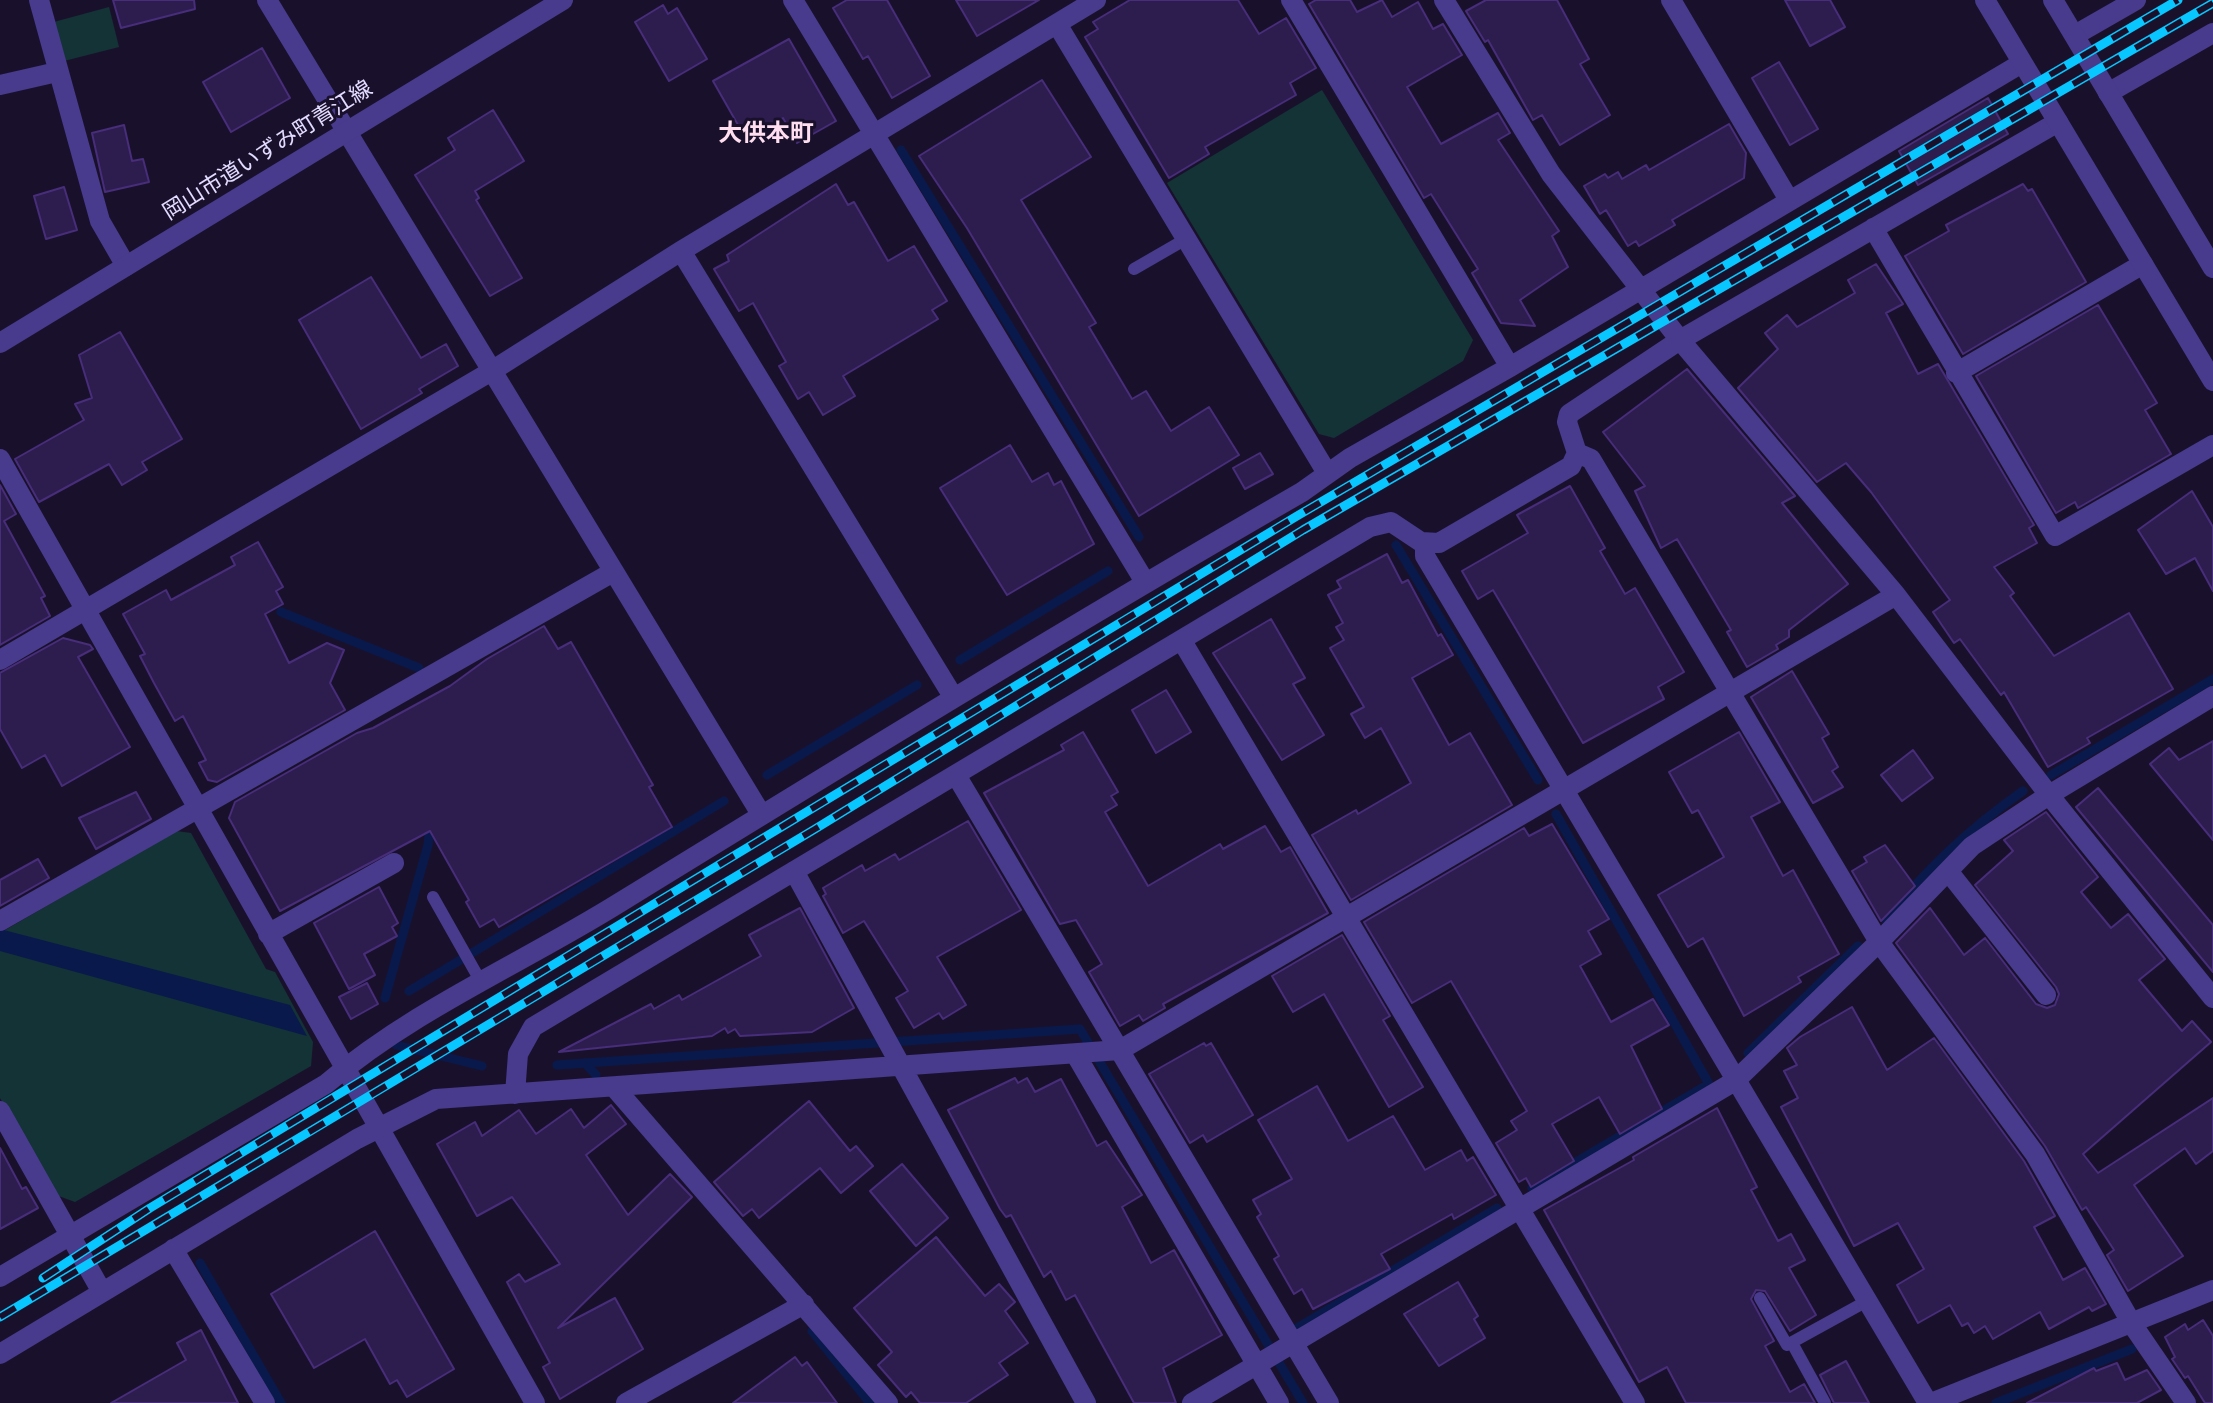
<!DOCTYPE html>
<html>
<head>
<meta charset="utf-8">
<style>
  body { margin:0 }
  canvas { display:block; background:#19112c }
</style>
</head>
<body>
<canvas width="2213" height="1403"></canvas>
<script>
const c = document.querySelector('canvas').getContext('2d');
c.lineJoin = 'round';
function fillPath(path, color) {
  c.fillStyle = color;
  c.fill(path, 'evenodd');
}
function stroke(path, color, width, dash) {
  c.strokeStyle = color;
  c.lineWidth = width;
  c.lineCap = dash ? 'butt' : 'round';
  c.setLineDash(dash || []);
  c.stroke(path);
}
function drawText(font, color, halo, rows, align = 'center') {
  c.font = font + ' "Fira Sans Condensed","Noto Sans JP",sans-serif';
  c.lineWidth = 6;
  c.setLineDash([]);
  c.textBaseline = 'middle';
  c.strokeStyle = halo;
  c.fillStyle = color;
  for (const [text, x, y, turn = 0] of rows) {
    c.save();
    c.translate(x, y);
    c.rotate((+turn || 0) * Math.PI / 180);
    c.textAlign = isNaN(turn) ? turn : align;
    if (halo) c.strokeText(text, 0, 0);
    c.fillText(text, 0, 0);
    c.restore();
  }
}
fillPath(new Path2D(`
  M109 7 119 47 64 61 54 22Z
  M1322 90 1473 340 1463 361 1334 438 1319 434 1167 183Z
  M176 831 191 833 266 969 275 972 313 1042 311 1066 75 1202 56 1195 0 1098V933Z`), '#133336');
fillPath(new Path2D(`
  M0 929 290 1005 307 1036 0 951Z`), '#09194c');
stroke(new Path2D(`
  M901 150 1139 537
  M1396 545 1538 780
  M281 612 419 668
  M960 660 1108 571
  M767 775 917 685
  M2051 775 2213 679
  M1556 814 1709 1084
  M1886 920C1926 869 1970 828 2023 791
  M409 991 724 801
  M385 998 428 845 431 819
  M396 1045 482 1066
  M1748 1053 1858 946
  M585 1063 596 1075
  M557 1065 1080 1029 1303 1403
  M1532 1188 1704 1087
  M200 1263 281 1403
  M1297 1328 1497 1208
  M812 1331 870 1403
  M1996 1403 2132 1349`), '#09194c', 9);
const building = new Path2D(`
  M113 0H194L195 9 121 28Z
  M847 0H887L930 76 892 98 868 56 863 59 833 8Z
  M956 0H1039L977 36Z
  M1130 0H1238L1259 34 1286 18 1316 68 1290 83 1296 95 1205 147 1209 154 1169 178 1085 37 1098 29 1093 22Z
  M1316 0H1350L1357 12 1382 0 1392 17 1418 2 1433 29 1443 24 1462 55 1407 87 1441 144 1498 113 1510 133 1498 140 1559 231 1552 236 1568 267 1520 300 1535 326 1501 323 1472 273 1478 269 1431 194 1424 198 1309 4Z
  M1486 0H1557L1589 59 1580 64 1610 115 1560 145 1542 115 1533 120 1488 40 1485 42 1466 11Z
  M1785 0H1830L1845 27 1810 46Z
  M663 5 668 14 677 8 707 59 669 81 635 22Z
  M789 39 836 121 797 143 783 118 746 139 713 81Z
  M262 48 290 98 231 132 203 82Z
  M1779 62 1818 129 1790 145 1752 78Z
  M1042 80 1091 157 1021 200 1096 323 1089 327 1132 399 1146 391 1171 431 1209 407 1239 455 1139 516 967 228 919 156Z
  M1988 98 2008 134 1918 185 1899 151Z
  M493 110 524 161 475 191 479 198 476 200 522 278 490 296 415 175 455 150 448 138Z
  M1729 124 1746 153 1744 178 1672 220 1675 225 1639 246 1636 241 1628 246 1606 210 1600 214 1584 186 1605 174 1608 178 1618 172 1622 179 1646 165 1649 170Z
  M124 125 132 161 143 159 149 182 105 192 92 133Z
  M836 184 848 205 854 202 888 261 914 246 947 301 932 310 938 319 843 376 855 396 823 415 809 392 798 399 779 366 786 362 753 303 739 311 714 269 729 261 727 255Z
  M2023 184 2028 191 2032 189 2086 282 1963 354 1905 256 1949 231 1946 225Z
  M64 187 77 230 46 239 34 196Z
  M1876 264 1903 304 1886 313 1918 374 1938 364 2034 525 2029 528 2037 543 1994 567 2014 593 2010 596 2054 656 2129 613 2173 689 2087 738 2090 743 2048 767 2004 692 2001 695 1960 639 1954 643 1933 612 1950 600 1871 492 1846 463 1817 482 1738 388 1778 349 1765 333 1787 315 1797 327 1855 293 1848 280Z
  M371 277 421 358 446 344 458 366 419 389 422 393 361 429 299 320Z
  M2098 305 2157 403 2145 410 2171 454 2078 508 2075 502 2056 513 1976 376Z
  M120 332 182 439 142 462 147 470 122 485 109 464 39 502 15 459 84 420 75 404 92 398 79 355Z
  M1687 369 1795 496 1782 503 1848 584 1789 630V637L1776 645 1778 649 1747 667 1727 632 1731 630 1677 539 1661 548 1635 491 1645 486 1603 432Z
  M1010 445 1032 482 1048 473 1054 485 1061 481 1094 544 1007 595 940 488Z
  M1260 453 1273 474 1245 489 1233 468Z
  M0 485 16 514 4 521 45 596 41 598 50 616 0 645Z
  M1570 486 1605 548 1600 551 1625 594 1635 588 1684 672 1658 687 1664 699 1583 743 1493 590 1478 599 1462 571 1528 533 1517 515Z
  M2192 491 2213 527V591L2195 558 2166 574 2138 530Z
  M258 542 283 587 276 591 283 604 265 614 289 663 327 643 344 650 330 683 345 710 217 782 208 780 199 763 206 760 183 716 175 721 154 683 140 656 145 654 123 614 166 590 171 600 235 565 231 557Z
  M1387 554 1402 583 1408 580 1438 636 1441 634 1453 655 1412 678 1449 745 1470 733 1512 805 1351 900 1312 835 1356 810 1358 814 1411 783 1381 728 1365 738 1351 714 1364 707 1330 648 1344 640 1336 627 1343 623 1328 595 1341 588 1337 581Z
  M1271 619 1305 678 1293 684 1324 735 1282 760 1213 653Z
  M544 626 558 649 571 642 653 785 649 787 672 827 499 927 494 919 480 927 466 902 469 900 430 831 280 911 229 818 235 802 357 733 373 728 450 686 487 659Z
  M63 638 90 645 93 649 78 657 130 747 62 786 45 755 22 768 0 729V673Z
  M1792 671 1829 734 1822 738 1838 767 1832 771 1843 787 1813 803 1751 697Z
  M1166 690 1191 732 1156 753 1132 710Z
  M1083 732 1118 792 1111 796 1117 805 1105 812 1148 886 1220 844 1223 849 1265 826 1281 852 1290 847 1328 913 1163 1004 1165 1008 1143 1021 1139 1015 1120 1026 1089 972 1102 964 1076 920 1060 924 984 793 1064 750 1061 745Z
  M1739 732 1780 802 1751 817 1783 876 1793 870 1839 954 1798 977 1801 982 1744 1016 1703 938 1688 947 1658 895 1724 857 1698 810 1692 813 1669 772Z
  M2213 741V840L2150 764 2169 748 2179 760Z
  M1913 750 1933 778 1902 801 1881 775Z
  M2098 788 2213 925V972L2076 807Z
  M136 792 151 819 96 849 79 818Z
  M2046 812 2098 877 2081 892 2111 928 2128 914 2165 959 2139 980 2182 1031 2192 1021 2211 1042 2083 1154 2098 1173 2213 1098V1151L2196 1164 2185 1148 2134 1185 2183 1256 2128 1291 2107 1255 2114 1250 2086 1207 2082 1210 2045 1146 1896 943 1930 908 1964 955 1985 938 2036 1004 2047 1008 2055 1005 2059 994 2056 987 1975 885 2013 851 2004 840Z
  M968 821 1021 910 937 957 966 1005 943 1019 939 1013 914 1028 896 998 908 991 864 921 843 933 823 896 826 894 823 888 862 865 865 871 895 854 899 860Z
  M1552 824 1609 919 1588 931 1601 954 1580 966 1611 1022 1653 999 1669 1025 1631 1046 1662 1109 1620 1134 1599 1097 1552 1124 1574 1161 1531 1187 1526 1178 1519 1182 1496 1143 1517 1130 1511 1121 1527 1111 1451 981 1412 1003 1364 922 1524 828 1529 836Z
  M1885 845 1915 886 1881 921 1852 871 1867 862 1864 857Z
  M38 859 49 878 0 906V880Z
  M379 887 398 923 392 927 397 936 364 954 375 975 349 989 314 923Z
  M800 908 854 1008 812 1032 740 1036 735 1029 728 1033 725 1028 712 1036 559 1052 651 1004 654 1009 679 995 682 1000 761 956 749 935Z
  M1342 935 1390 1016 1383 1020 1423 1087 1389 1107 1324 994 1293 1012 1272 976Z
  M367 983 378 1004 351 1019 339 997Z
  M1852 1007 1887 1070 1934 1038 2024 1161 2055 1216 2034 1227 2063 1280 2085 1268 2106 1304 2092 1311 2089 1307 2049 1329 2040 1312 1993 1339 1985 1326 1974 1333 1968 1323 1962 1326 1950 1305 1918 1323 1897 1285 1924 1269 1898 1223 1854 1246 1781 1107 1798 1098 1784 1071 1797 1065 1787 1048 1800 1037Z
  M1204 1043 1206 1046 1211 1043 1253 1115 1207 1142 1203 1135 1190 1143 1149 1074Z
  M1015 1078 1018 1083 1027 1078 1035 1092 1061 1079 1097 1146 1106 1141 1142 1195 1122 1207 1151 1263 1174 1250 1222 1335 1163 1368 1176 1403H1134L1075 1295 1066 1300 1051 1271 1044 1277 1011 1215 1006 1217 1000 1209 948 1110Z
  M1317 1086 1348 1141 1393 1116 1425 1170 1461 1150 1467 1161 1473 1157 1496 1195 1454 1219 1452 1214 1381 1254 1390 1269 1313 1309 1302 1289 1294 1294 1274 1259 1279 1256 1257 1217 1261 1214 1253 1200 1292 1179 1258 1120Z
  M809 1101 850 1151 856 1146 873 1166 841 1193 820 1168 759 1218 752 1209 743 1216 714 1182Z
  M611 1105 626 1124 586 1155 628 1215 670 1174 692 1197 558 1328 615 1298 643 1349 560 1399 543 1367 550 1363 507 1282 519 1274 525 1282 560 1264 512 1197 477 1216 437 1144 475 1122 482 1136 519 1110 536 1134 571 1109 584 1128Z
  M1717 1108 1757 1187 1751 1190 1778 1241 1791 1234 1805 1260 1789 1268 1816 1315 1790 1331 1765 1291 1756 1290 1751 1299 1774 1341 1765 1346 1790 1392 1804 1384 1815 1403H1686L1667 1367 1639 1382 1544 1210 1634 1160 1633 1157Z
  M0 1148 22 1189 26 1187 38 1208 0 1229Z
  M902 1164 948 1218 916 1246 870 1191Z
  M375 1231 454 1369 407 1397 397 1380 390 1384 365 1339 314 1368 271 1294Z
  M936 1237 985 1296 999 1284 1015 1302 1005 1311 1028 1343 999 1363 1008 1375 966 1403H920L911 1392 906 1397 878 1365 892 1352 854 1308Z
  M1458 1282 1478 1316 1474 1319 1485 1338 1439 1366 1404 1314Z
  M2203 1320 2213 1336V1403H2205L2188 1376 2185 1378 2172 1359 2175 1357 2165 1337 2185 1324 2188 1330Z
  M201 1330 238 1403H111L186 1360 177 1343Z
  M795 1357 802 1366 807 1362 837 1403H733Z
  M1846 1361 1869 1403H1834L1820 1375Z
  M2117 1363 2125 1380 2147 1370 2161 1390 2137 1403H2027L2094 1368 2096 1371Z`);
fillPath(building, '#2d1c4e');
stroke(building, '#472d7a', 2);
stroke(new Path2D(`
  M1134 269 1186 239
  M433 897 481 982
  M1760 1298 1787 1345 1867 1301
  M1792 1343 1825 1403`), '#483a8c', 12);
stroke(new Path2D(`
  M39 0 100 221 126 266
  M267 0 761 814
  M793 0 1145 582
  M1291 0 1510 367
  M1444 0 1551 174 1680 340 1896 595 2049 795 2213 998
  M1671 0 1789 200
  M1057 24 1327 473
  M2075 35 2136 0
  M0 85 57 72
  M2108 93 2213 33
  M1873 228 2055 536 2213 445
  M681 251 954 698
  M1956 373 2143 264
  M1577 453 1591 459 1879 942 2035 1154 2132 1324 2186 1403
  M0 459 535 1403
  M1425 544V556L1928 1403
  M1182 641 1635 1403
  M0 660 490 372 681 251 1096 0
  M956 775 1329 1403
  M794 871 1086 1403
  M1948 871 2046 995
  M0 921 613 572
  M268 934 394 863
  M1076 1055 1279 1403
  M614 1087 888 1403
  M515 1094 518 1054 533 1027 1370 527 1391 522 1421 542 1439 543 1571 466 1577 453 1567 422 1569 414 1680 340 2058 122
  M0 1111 102 1292
  M173 1249 265 1403
  M0 1277 326 1084C414 1009 521 964 619 903 845 764 1071 625 1302 492L1350 458 1510 367 2022 63
  M0 1354 357 1139 436 1099 1120 1050 1896 595
  M626 1403 804 1304
  M1192 1403 1735 1081 1879 942 1972 846 2049 795 2213 696
  M1931 1403 2213 1290`), '#483a8c', 20);
stroke(new Path2D(`
  M1985 0 2213 381
  M2053 0 2213 268
  M0 343 563 0`), '#483a8c', 20);
const rail = new Path2D(`
  M43 1278 150 1208 1297 516 2178 0
  M0 1317 815 829 1303 530 2213 3`);
stroke(rail, '#08c6ff', 9);
stroke(rail, '#19112c', 6, [18]);
drawText('22px', '#e4dcff', '#19112c', [
  ["岡山市道いずみ町青江線",268,151,-32]
]);
drawText('bold 24px', '#ffdeef', '#19112c', [
  ["大供本町",766,134]
]);
</script>
</body>
</html>
